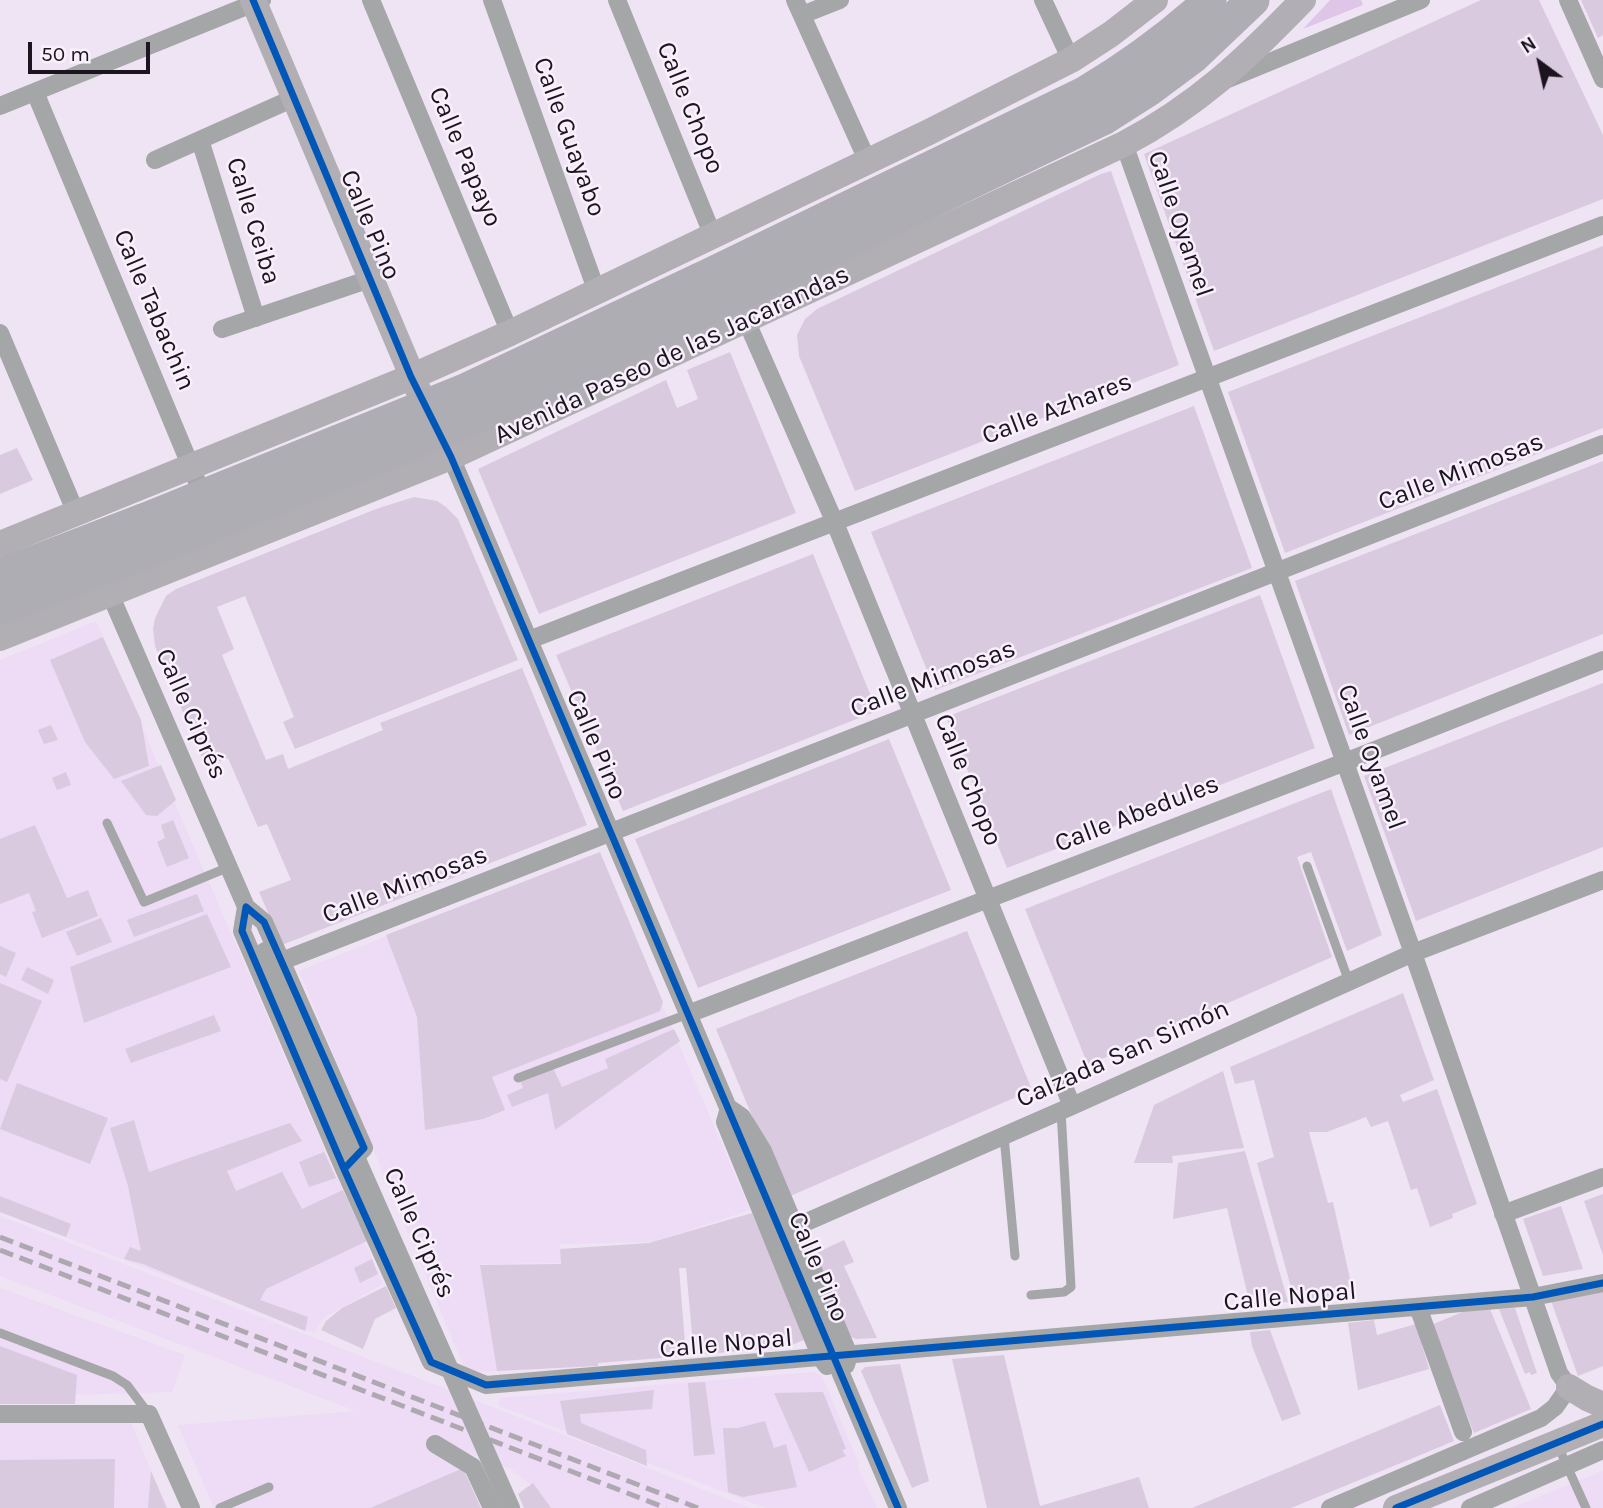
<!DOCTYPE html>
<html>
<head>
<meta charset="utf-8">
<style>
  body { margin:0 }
  #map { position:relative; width:1603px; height:1508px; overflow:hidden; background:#efe4f4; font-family:Karla,sans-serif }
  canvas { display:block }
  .north { position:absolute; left:1505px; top:28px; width:70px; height:70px; -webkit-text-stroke:5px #f8f0fc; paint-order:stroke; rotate:327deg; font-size:19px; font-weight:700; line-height:28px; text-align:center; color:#1c151f }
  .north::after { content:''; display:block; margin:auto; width:24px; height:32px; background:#1c151f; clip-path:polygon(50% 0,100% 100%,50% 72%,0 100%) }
  .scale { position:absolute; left:28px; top:42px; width:122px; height:32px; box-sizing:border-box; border:4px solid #1c151f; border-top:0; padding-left:9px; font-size:21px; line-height:24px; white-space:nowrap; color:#1c151f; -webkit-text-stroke:5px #f8f0fc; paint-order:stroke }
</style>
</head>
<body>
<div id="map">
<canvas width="1603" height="1508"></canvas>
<div class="north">N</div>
<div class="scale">50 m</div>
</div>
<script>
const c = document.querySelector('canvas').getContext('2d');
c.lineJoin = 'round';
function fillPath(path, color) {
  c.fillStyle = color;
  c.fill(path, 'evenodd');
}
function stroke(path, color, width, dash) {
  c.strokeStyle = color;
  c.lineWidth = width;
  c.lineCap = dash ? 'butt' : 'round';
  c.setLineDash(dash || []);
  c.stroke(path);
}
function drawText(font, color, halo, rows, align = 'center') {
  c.font = font + ' Karla,sans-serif';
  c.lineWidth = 5;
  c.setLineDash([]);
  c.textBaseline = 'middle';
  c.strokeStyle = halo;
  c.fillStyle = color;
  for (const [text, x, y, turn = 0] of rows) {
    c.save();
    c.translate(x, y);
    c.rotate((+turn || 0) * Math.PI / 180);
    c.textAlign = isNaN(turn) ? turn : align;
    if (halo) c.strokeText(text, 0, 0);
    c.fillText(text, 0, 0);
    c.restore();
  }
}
fillPath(new Path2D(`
  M96 621 383 1284 325 1317 314 1333 0 1212V660Z
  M597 853 750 1210 653 1242 560 1244 561 1263 482 1264 498 1371 466 1372 299 971Z
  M0 1216 513 1415 750 1508H524L530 1484 511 1469 454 1448 462 1468 370 1508H214L178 1425 356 1411 0 1276Z
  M0 1288 185 1355 172 1392 0 1397Z
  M814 1372 822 1376 859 1464 858 1467 877 1508H766L499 1406 500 1398Z
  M127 1413 152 1473 148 1508H0V1414Z
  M1603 1471V1508H1512L1552 1491Z`), '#eedbf6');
fillPath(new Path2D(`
  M1330 0H1361L1363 5 1303 29Z`), '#dfc6e9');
fillPath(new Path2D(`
  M1481 0H1539L1603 135V199L1214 351 1144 154Z
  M1581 0H1603V35L1598 38Z
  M1111 171 1179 365 855 491 799 356 797 335 805 319 817 309 1101 174Z
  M1603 246V428L1285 553 1228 392Z
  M730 352 796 513 539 614 478 469 666 380 677 408 698 399 687 370Z
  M1194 406 1252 568 935 690 871 532Z
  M17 448 33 480 0 494V455Z
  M1603 461V634L1349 735 1295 581Z
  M414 497 437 501 446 507 458 519 518 660 295 749 283 722 294 717 245 596 217 607 234 649 222 655 266 760 283 754 288 769 383 730 380 723 522 668 587 825 282 945 259 892 291 880 267 824 258 827 228 758 206 767 155 646 153 629 155 618 166 596 176 589 376 509Z
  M813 554 877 711 623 811 556 655Z
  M1260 595 1315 748 1007 868 946 717Z
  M103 637 141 720 149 766 114 779 85 742 50 660Z
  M1603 683V847L1416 921 1364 776Z
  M51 725 58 740 44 744 38 730Z
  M889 739 951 890 698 988 635 839Z
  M161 765 176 800 157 816 146 815 121 781Z
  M66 772 71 785 57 790 52 778Z
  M1331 789 1382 935 1347 951 1311 852 1297 857 1332 957 1088 1065 1025 909Z
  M173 820 189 858 167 867 157 842 165 838 161 825Z
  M35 825 67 898 88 890 98 916 42 938 32 912 36 911 29 893 0 904V839Z
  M600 852 663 1002 660 1011 492 1077 505 1110 483 1119 425 1130 417 1017 386 935Z
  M197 894 204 911 134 937 127 920Z
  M207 914 231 967 84 1023 70 967Z
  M101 918 112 942 77 956 66 932Z
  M967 931 1032 1090 786 1198 716 1029Z
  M0 946 16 953 6 977 0 974Z
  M27 967 54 980 48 994 21 980Z
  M0 983 42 1001 7 1082 0 1079Z
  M1403 993 1434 1080 1400 1095 1403 1102 1437 1089 1477 1204 1452 1214 1453 1218 1430 1227 1417 1188 1411 1190 1388 1121 1371 1127 1366 1117 1327 1132H1309L1328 1203 1333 1202 1354 1297 1295 1302 1257 1163 1274 1157 1254 1080 1235 1084 1230 1067Z
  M214 1015 221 1031 131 1063 125 1049Z
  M674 1029 680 1041 555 1130 548 1093 512 1107 507 1095 523 1088 520 1080 552 1066 562 1087 608 1068 605 1059Z
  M1223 1071 1244 1148 1172 1156 1173 1163H1134L1154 1105Z
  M17 1083 108 1118 90 1164 0 1129Z
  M134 1120 149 1172 290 1123 302 1141 227 1171 236 1191 282 1172 302 1209 343 1190 367 1241 266 1289 260 1300 308 1317 305 1331 143 1264 124 1259 130 1247 141 1251 128 1186 110 1128Z
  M1245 1151 1270 1238 1288 1302 1250 1305 1227 1208 1173 1219 1178 1163Z
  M324 1152 336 1178 309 1187 299 1162Z
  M1603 1194V1255L1584 1201Z
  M0 1196 71 1224 66 1237 0 1212Z
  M1561 1206 1583 1269 1543 1276 1523 1219Z
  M752 1213 806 1339 787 1347 694 1355 686 1268H679L686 1356 598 1363V1366L497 1371 480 1265 561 1264 560 1249 649 1243Z
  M844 1240 854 1262 844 1266 877 1338 856 1339 847 1335 812 1255Z
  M372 1259 378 1274 360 1283 354 1268Z
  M386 1286 396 1308 375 1319 363 1349 321 1330 326 1321 342 1308Z
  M1603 1291V1366L1578 1376 1551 1301Z
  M1515 1308 1537 1373 1531 1375 1530 1372 1525 1374 1499 1309Z
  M1490 1309 1531 1409 1474 1433 1431 1325 1465 1311Z
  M1374 1320 1377 1335 1416 1324 1429 1369 1358 1390 1348 1323Z
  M1270 1330 1301 1414 1282 1421 1252 1346 1250 1332Z
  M0 1346 77 1375 75 1404H0Z
  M1004 1355 1040 1506 1139 1477 1149 1508H987L952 1359Z
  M900 1364 929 1481 912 1488 861 1371 865 1367Z
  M705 1382 715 1454 694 1456 688 1383Z
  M654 1390 652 1409 580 1414 581 1423 646 1450 647 1466 567 1434 560 1401Z
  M823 1392 846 1449 842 1450 846 1456 809 1472 774 1393Z
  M1440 1405 1454 1441 1418 1456 1291 1508H1192Z
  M765 1421 774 1448 786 1444 797 1487 743 1497 728 1492 723 1428H738Z
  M115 1459 114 1508H0V1460Z
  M463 1468 481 1508H370Z
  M151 1471 167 1508H148Z
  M533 1483 551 1508H524L518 1494Z`), '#d9cadf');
stroke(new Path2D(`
  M107 823 144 902 229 867
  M1307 866 1349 982
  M518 1078 688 1014
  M1004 1136 1015 1256
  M1031 1295 1064 1292 1071 1287 1061 1111
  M0 1333 113 1376 127 1385 148 1413
  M1558 1446 1586 1508
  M220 1508 269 1487`), '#a5a6a8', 9);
stroke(new Path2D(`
  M371 0 510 333
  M492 0 597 292
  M617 0 713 236
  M795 0 868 162
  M1043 0 1071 60
  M1568 0 1603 79
  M802 15 840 0
  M1228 79 1421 0
  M35 92 206 503
  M0 106 262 0
  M200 140 256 318
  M1124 144 1413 953 1559 1373 1569 1387 1555 1407 1541 1418 1330 1508
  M155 160 294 98
  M746 320 835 523 1072 1106
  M222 329 370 279
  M0 333 76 513
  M451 457 732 1117
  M110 594 250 916
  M529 640 1603 225
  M282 961 1603 444
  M688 1014 1345 762 1603 660
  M344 1169 364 1148 264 922 246 907 242 931 344 1169 431 1362 486 1385 1533 1297 1603 1283
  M1503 1214 1603 1177
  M795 1227 1072 1106 1413 953 1603 880
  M1418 1307 1463 1432
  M827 1366 821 1358 725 1122 729 1108 742 1117 763 1151 849 1355 846 1365
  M0 1414H149L191 1508
  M435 1444 473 1467 492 1508
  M1470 1508 1603 1450`), '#a5a6a8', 18);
stroke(new Path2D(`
  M253 0 419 392
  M0 544 411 377 510 333 929 132 1071 60 1111 34 1155 0
  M0 638 451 457 1124 144C1198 105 1246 59 1303 0
  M1569 1387 1587 1398 1603 1405
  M1396 1508 1603 1424`), '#b1aeb4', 26);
stroke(new Path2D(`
  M700 279 1086 92C1131 65 1171 36 1210 0
  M712 307 1103 119 1150 89 1193 57 1253 0
  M0 575 143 520
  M0 608 154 549`), '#afadb4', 33);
stroke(new Path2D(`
  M0 1237 698 1508
  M0 1250 666 1508`), '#aea9b1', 5, [14, 7]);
stroke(new Path2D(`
  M265 951 511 1508
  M737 1129 898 1508`), '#a5a6a8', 18);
stroke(new Path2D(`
  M143 520 467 389 700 279
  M154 549 477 417 712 307`), '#afadb4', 33);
stroke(new Path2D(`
  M253 0 411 377 451 457 898 1508
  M344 1169 364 1148 264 922 246 907 242 931 344 1169 431 1362 486 1385 1533 1297 1603 1283
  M1396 1508 1603 1424`), '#0057b8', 7);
drawText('26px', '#1c151f', '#f8f0fc', [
  ["Calle Chopo",690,108,68],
  ["Calle Guayabo",569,137,70],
  ["Calle Papayo",465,157,67],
  ["Calle Ceiba",253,221,73],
  ["Calle Oyamel",1180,224,71],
  ["Calle Pino",370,225,67],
  ["Calle Tabachin",154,310,67],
  ["Avenida Paseo de las Jacarandas",672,355,-25],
  ["Calle Azhares",1057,409,-21],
  ["Calle Mimosas",1461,472,-21],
  ["Calle Mimosas",933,679,-21],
  ["Calle Ciprés",191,714,66],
  ["Calle Pino",596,745,67],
  ["Calle Oyamel",1371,757,70],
  ["Calle Chopo",968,780,68],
  ["Calle Abedules",1137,814,-21],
  ["Calle Mimosas",405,885,-21],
  ["Calzada San Simón",1123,1054,-24],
  ["Calle Ciprés",419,1233,66],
  ["Calle Pino",818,1267,67],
  ["Calle Nopal",1290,1297,-5],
  ["Calle Nopal",726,1344,-5]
]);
</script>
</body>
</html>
